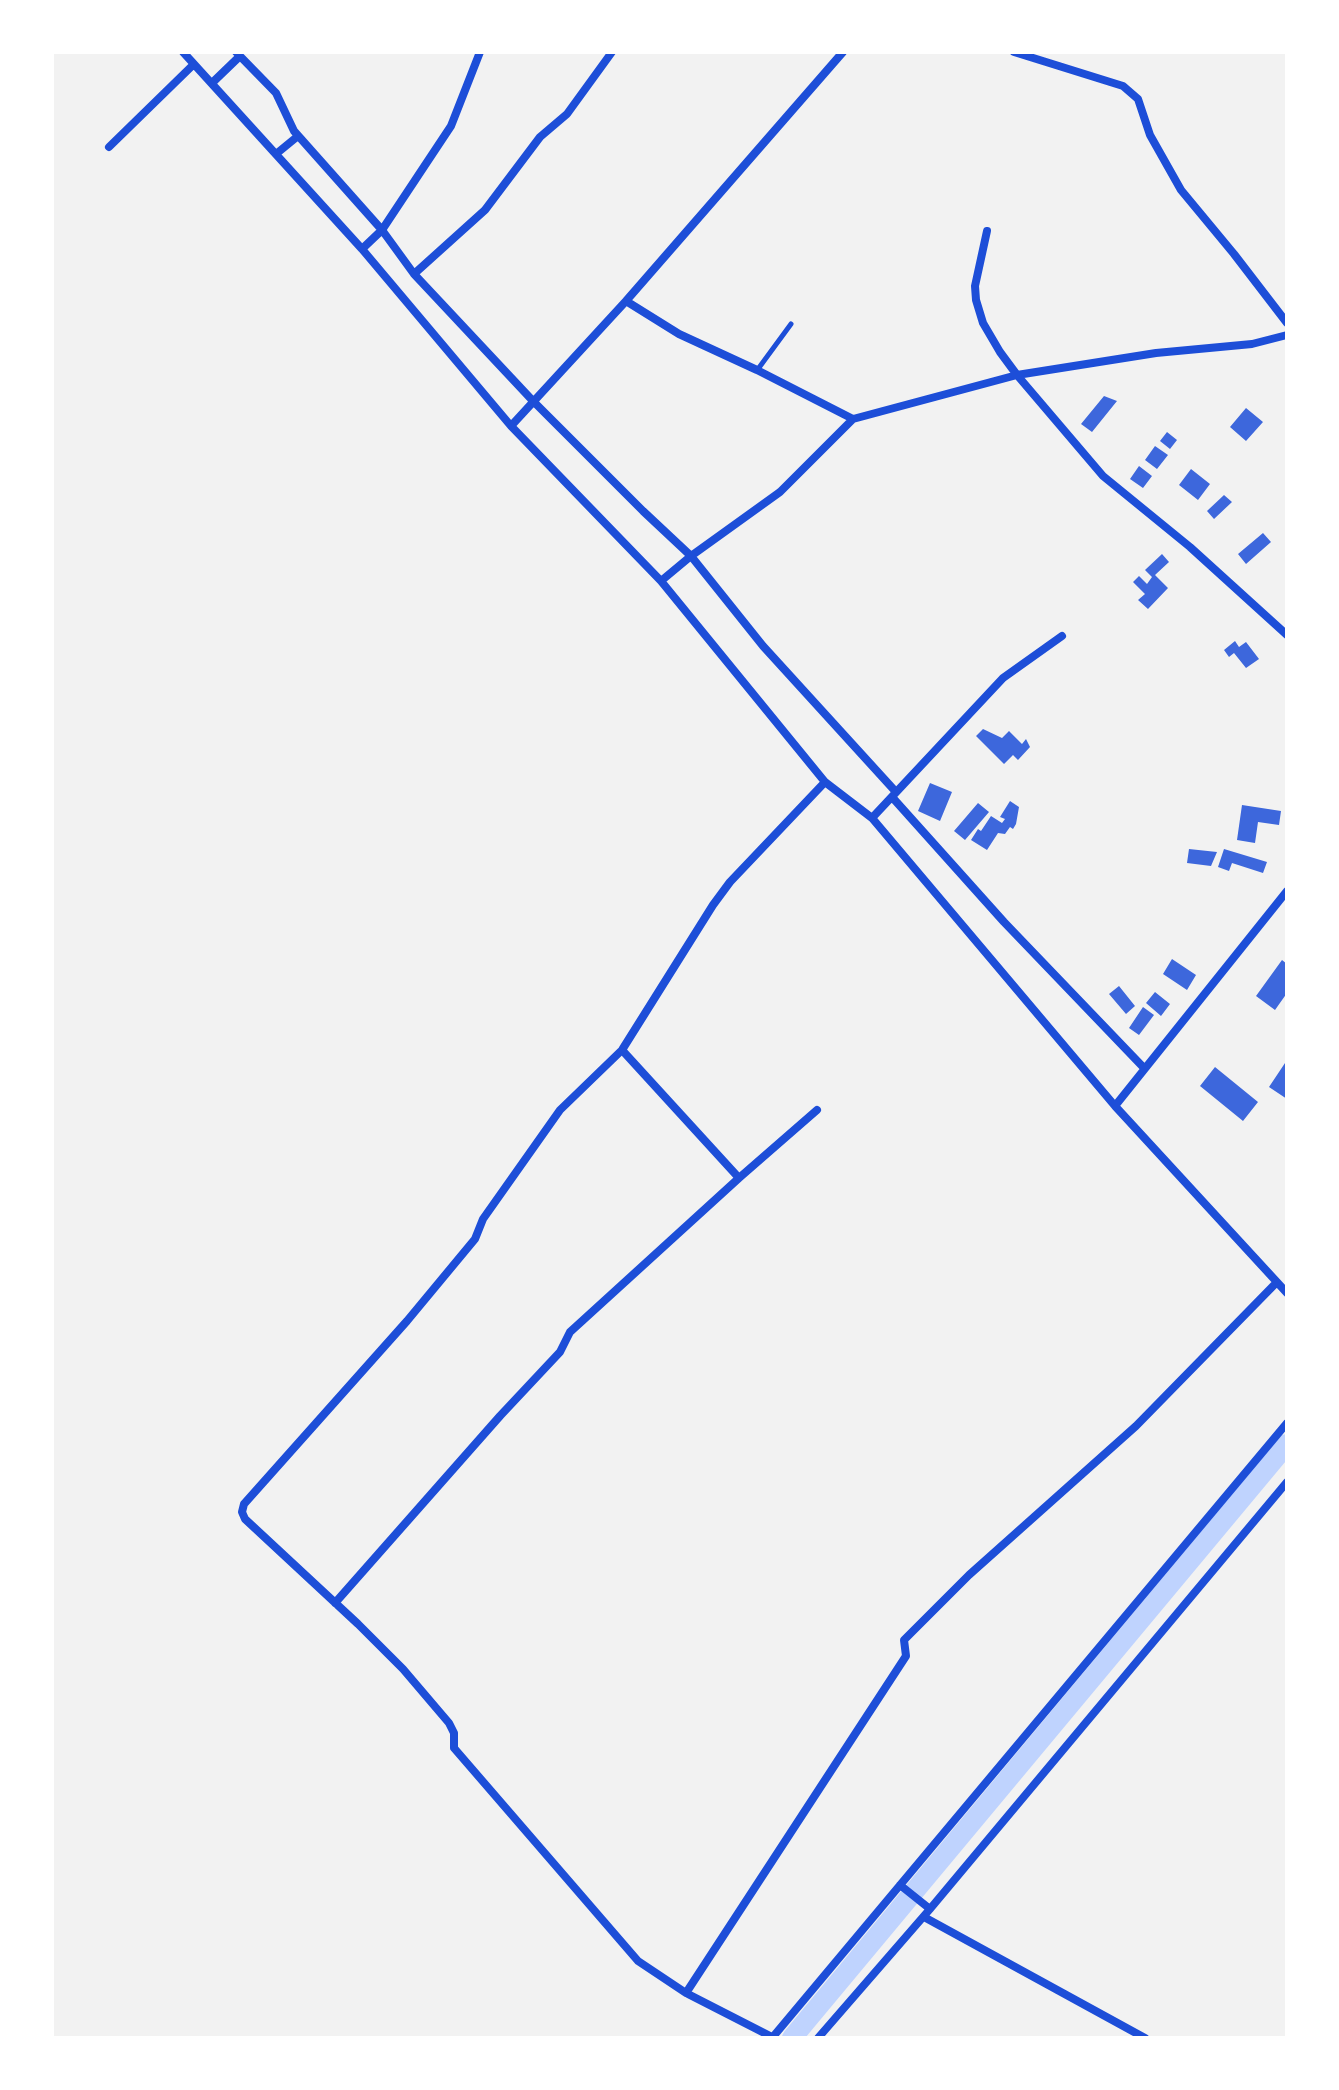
<!DOCTYPE html>
<html>
<head>
<meta charset="utf-8">
<style>
  body { margin:0 }
  #map { position:relative; width:1339px; height:2090px; overflow:hidden; background:#f2f2f2; font-family:Commissioner,sans-serif }
  canvas { display:block }
  .frame { position:absolute; inset:0; border:54px solid #fff; pointer-events:none }
</style>
</head>
<body>
<div id="map">
<canvas width="1339" height="2090"></canvas>
<div class="frame"></div>
</div>
<script>
const c = document.querySelector('canvas').getContext('2d');
c.lineJoin = 'round';
function stroke(path, color, width, dash) {
  c.strokeStyle = color;
  c.lineWidth = width;
  c.lineCap = dash ? 'butt' : 'round';
  c.setLineDash(dash || []);
  c.stroke(path);
}
function fillPath(path, color) {
  c.fillStyle = color;
  c.fill(path, 'evenodd');
}
stroke(new Path2D(`
  M792 2038 1287 1444`), '#bfd3fe', 20);
fillPath(new Path2D(`
  M1104 396 1117 401 1092 432 1081 424Z
  M1246 408 1263 422 1246 441 1230 427Z
  M1167 432 1177 440 1170 449 1160 441Z
  M1155 446 1168 455 1157 469 1145 460Z
  M1139 466 1152 476 1143 488 1130 479Z
  M1191 469 1210 484 1198 500 1179 485Z
  M1224 495 1232 502 1214 519 1207 511Z
  M1263 533 1271 542 1246 564 1238 554Z
  M1162 554 1169 562 1155 575 1168 588 1148 609 1138 600 1145 594 1133 582 1139 576 1147 584 1152 577 1145 570Z
  M1235 641 1239 647 1246 642 1259 659 1246 668 1234 653 1229 657 1224 650Z
  M983 729 1002 738 1009 731 1022 744 1026 739 1030 747 1018 760 1013 755 1004 764 976 736Z
  M930 783 952 792 940 821 918 811Z
  M1010 801 1019 807 1016 824 1013 829 1010 827 1005 834 998 833 987 850 971 840 978 829 981 831 991 816 1002 823 1005 819 1000 817Z
  M978 803 989 812 965 840 954 831Z
  M1242 805 1281 811 1279 825 1258 822 1255 843 1237 840Z
  M1189 849 1217 852 1211 866 1187 863Z
  M1224 849 1267 862 1263 873 1232 863 1229 871 1218 867Z
  M1172 959 1196 975 1187 990 1163 974Z
  M1282 960 1287 964V993L1275 1010 1256 996Z
  M1119 986 1135 1006 1126 1014 1109 994Z
  M1155 992 1170 1004 1161 1016 1146 1003Z
  M1143 1007 1154 1015 1139 1035 1129 1028Z
  M1287 1060V1099L1269 1087Z
  M1215 1067 1258 1102 1243 1121 1200 1086Z`), '#3d67dc');
stroke(new Path2D(`
  M758 369 791 324`), '#1d4ed8', 5);
stroke(new Path2D(`
  M183 52 362 249 511 426 661 581 825 782 872 818 1115 1106 1287 1293
  M236 52 276 93 294 131 382 230 414 274 533 401 643 511 691 556 763 646 896 792
  M1014 52 1123 86 1138 99 1150 135 1181 190 1234 254 1287 323
  M212 83 240 56
  M109 147 194 64
  M276 154 298 136
  M987 231 975 286 976 300 983 323 1000 352 1017 375 1103 476 1190 547 1287 635
  M362 249 382 230 451 126 480 52
  M414 274 485 210 540 137 567 114 612 52
  M626 301 679 334 757 370 853 419
  M511 426 626 301 843 52
  M661 581 691 556 780 492 853 419 1017 375 1156 353 1252 344 1287 335
  M892 797 1004 922 1144 1068
  M872 818 1003 678 1062 636
  M1115 1106 1287 891
  M739 1178 817 1110
  M335 1603 500 1416 560 1352 570 1332 739 1178 622 1050
  M900 1885 930 1909
  M924 1917 1145 2038
  M686 1993 906 1656 904 1640 969 1575 1136 1426 1277 1282
  M772 2038 1287 1423
  M774 2038 686 1993 638 1961 454 1748V1733L449 1723 403 1669 358 1624 245 1519 242 1512 244 1504 407 1321 475 1239 483 1219 560 1110 622 1050 713 905 730 882 825 782
  M818 2038 930 1909 1287 1482`), '#1d4ed8', 8);
</script>
</body>
</html>
